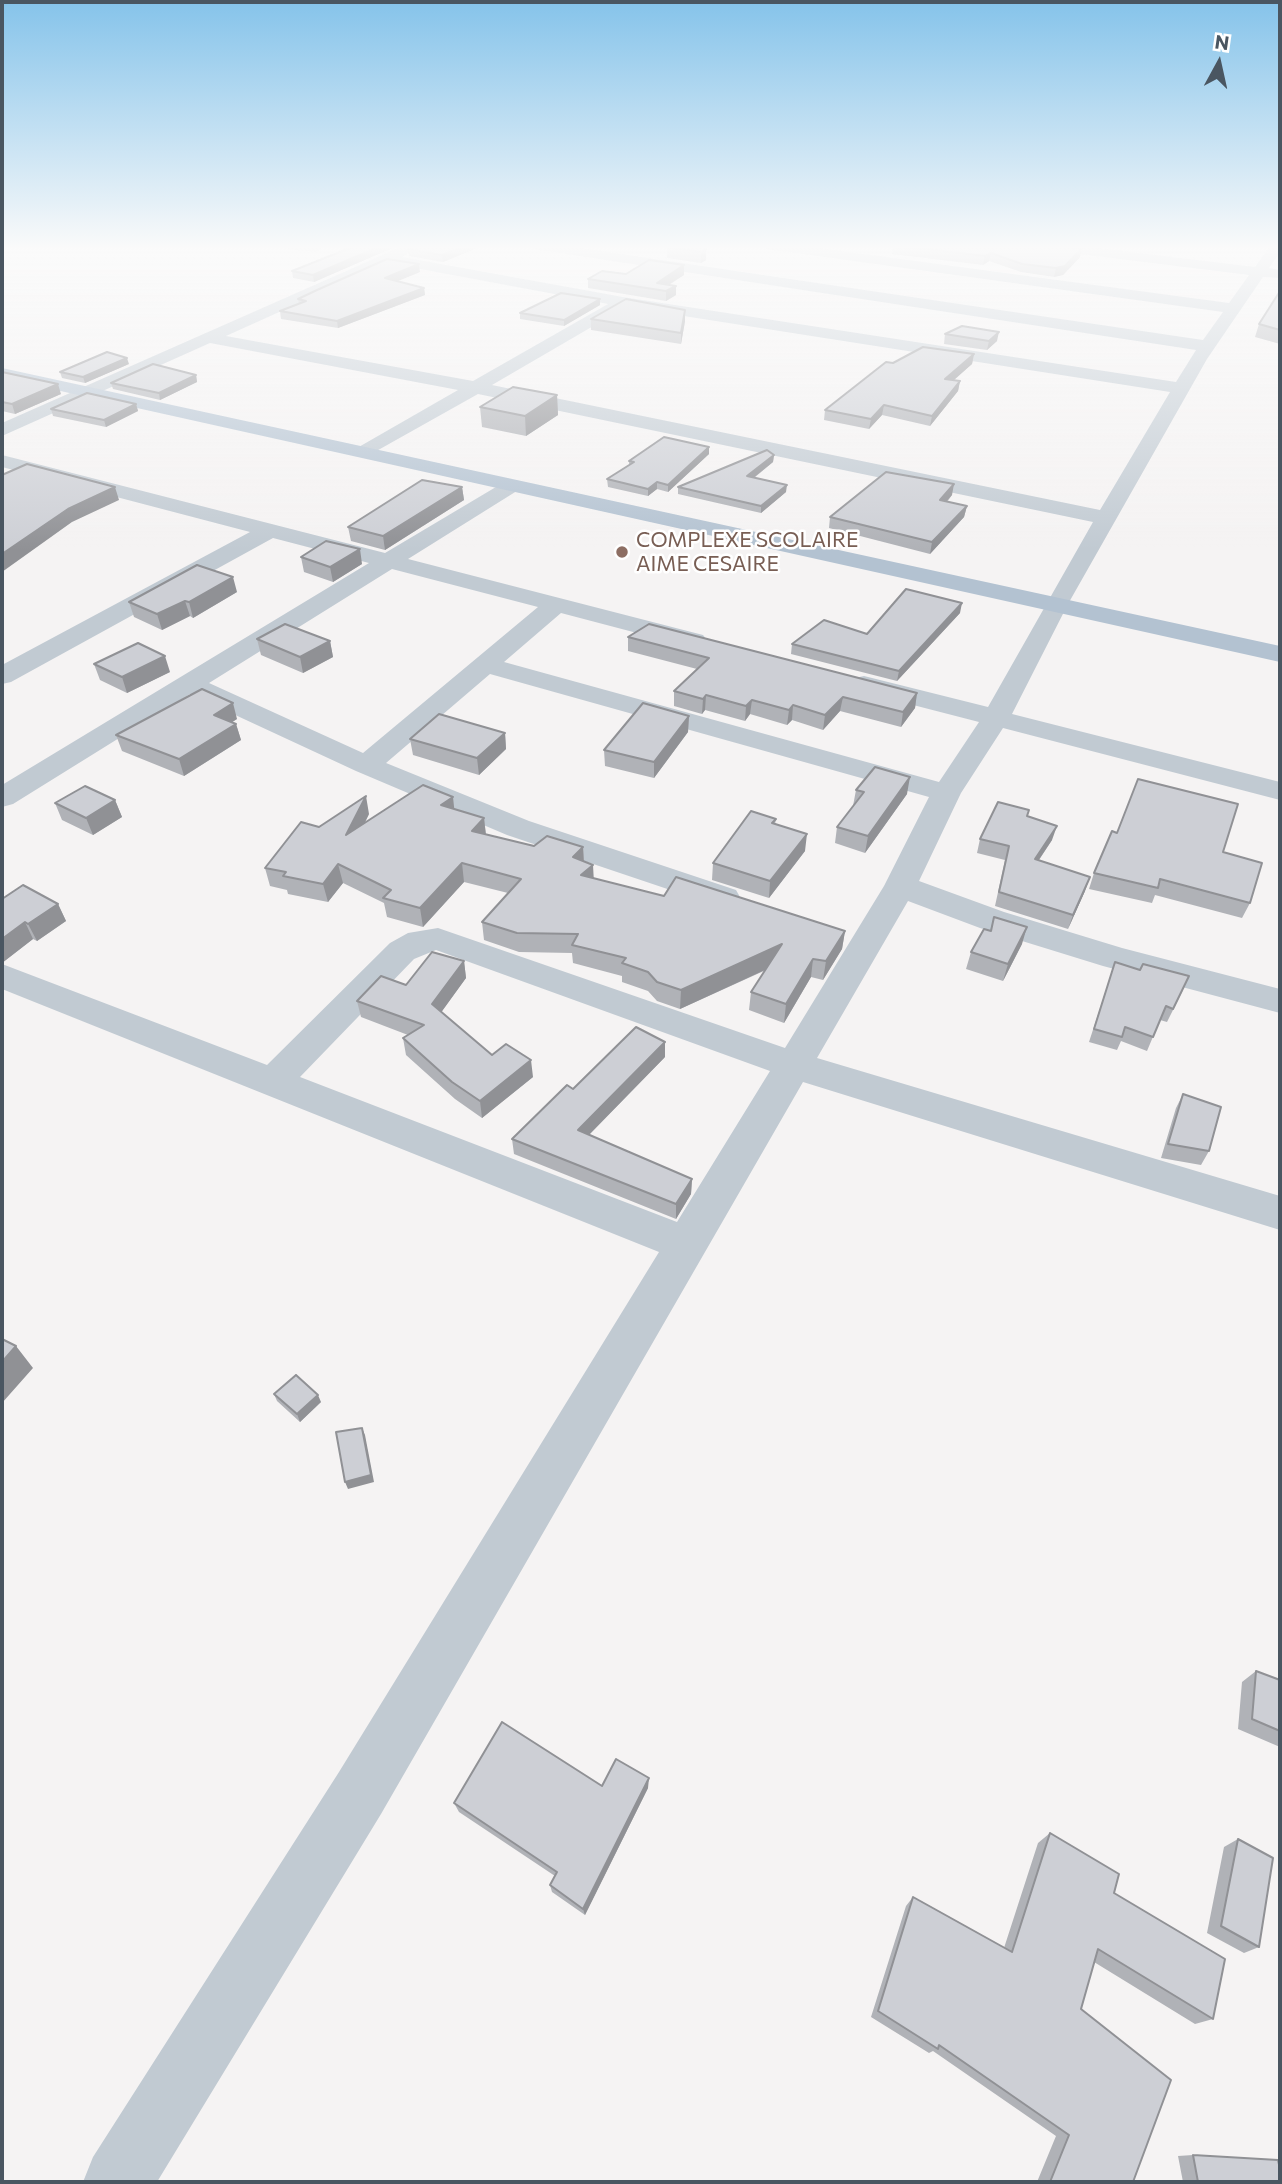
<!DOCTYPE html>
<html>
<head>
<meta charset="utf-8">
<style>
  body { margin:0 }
  #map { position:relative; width:1282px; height:2184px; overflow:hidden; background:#f5f3f3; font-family:Commissioner,sans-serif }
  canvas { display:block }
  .frame { position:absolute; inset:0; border:4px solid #4a5661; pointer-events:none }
  .north { position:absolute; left:1184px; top:28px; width:70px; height:70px; -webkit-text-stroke:5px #fff; paint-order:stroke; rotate:8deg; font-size:19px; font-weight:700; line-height:28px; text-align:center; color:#4a5661 }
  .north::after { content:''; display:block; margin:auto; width:24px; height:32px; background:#4a5661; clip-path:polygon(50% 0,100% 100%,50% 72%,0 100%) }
</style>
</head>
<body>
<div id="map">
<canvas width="1282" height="2184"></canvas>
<div class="frame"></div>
<div class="north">N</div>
</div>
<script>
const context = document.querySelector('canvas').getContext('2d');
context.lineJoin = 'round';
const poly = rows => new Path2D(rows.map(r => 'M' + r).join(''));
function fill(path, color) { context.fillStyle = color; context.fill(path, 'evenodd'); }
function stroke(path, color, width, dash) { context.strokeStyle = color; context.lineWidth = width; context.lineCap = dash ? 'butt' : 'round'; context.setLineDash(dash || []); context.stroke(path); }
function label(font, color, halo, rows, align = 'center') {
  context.font = font + ' Commissioner,sans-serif'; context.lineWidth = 5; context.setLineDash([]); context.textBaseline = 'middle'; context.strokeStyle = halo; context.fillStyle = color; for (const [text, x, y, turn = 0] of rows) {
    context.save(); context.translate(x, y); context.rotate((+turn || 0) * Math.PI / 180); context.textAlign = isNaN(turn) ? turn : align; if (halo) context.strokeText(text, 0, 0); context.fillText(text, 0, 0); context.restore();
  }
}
fill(poly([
  [282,245,319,245,322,248,315,252,289,249,282,245],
  [405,245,416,248,402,257,623,297,1176,382,1196,350,534,249,527,245,560,245,1203,340,1223,312,767,249,760,245,796,245,1229,303,1249,275,1040,249,1033,245,1072,245,1255,267,1271,245,1280,245,1280,252,1269,268,1280,270,1280,278,1263,277,1207,359,1068,604,1012,714,1280,782,1280,800,1003,728,961,793,919,881,1004,912,1122,948,1280,989,1280,1013,1103,966,980,928,908,901,817,1058,1280,1196,1280,1230,803,1082,381,1814,157,2182,83,2182,93,2157,339,1772,659,1252,2,989,2,964,267,1065,390,943,408,933,438,928,785,1048,884,886,929,797,490,674,386,763,529,821,736,890,740,897,736,904,724,907,712,904,507,835,356,771,190,694,13,804,2,807,2,785,369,563,273,538,11,682,2,684,2,665,250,532,2,467,2,455,385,553,506,481,520,481,524,485,520,489,408,559,703,635,707,640,703,645,694,648,561,613,504,662,939,782,979,722,855,690,851,684,855,678,864,676,988,707,1093,522,478,394,364,458,354,452,357,448,458,390,210,343,2,436,2,423,405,245],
  [388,263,608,304,473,381,226,336,388,263],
  [626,307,1170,392,1100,510,492,385,626,307],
  [392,569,538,607,363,753,209,683,392,569],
  [436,950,770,1071,677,1222,300,1077,414,959,436,950]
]), '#c1cad2');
fill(poly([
  [2,368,1280,646,1280,662,2,378,2,368]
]), '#b3c2d1');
fill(poly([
  [347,245,399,245,314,282,293,278,292,271,343,250,343,246],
  [411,245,484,245,443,262,409,256,408,249,412,245],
  [893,245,1080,257,1063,275,1054,277,1021,272,989,261,983,265,892,254],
  [667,247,706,249,706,260,701,263,667,258],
  [684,265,684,275,669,285,676,295,666,301,588,288,588,279,626,274],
  [420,272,397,281,424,288,425,295,338,328,281,319,280,311,299,304,298,299],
  [1280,291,1280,344,1255,337,1259,324],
  [600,305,564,326,520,319,520,313],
  [685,310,685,321,681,344,591,330,591,319],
  [945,334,997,341,987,350,944,344],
  [974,354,972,364,953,380,960,381,958,391,930,426,882,415,869,429,824,420,825,410,893,363],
  [129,364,85,383,62,378,60,372],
  [2,372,61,394,15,414,2,411],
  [196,375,197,382,160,400,113,389,111,383],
  [557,395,558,415,526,436,482,427,480,407],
  [136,404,138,411,106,427,53,416,51,409],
  [709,447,709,454,668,492,657,489,648,496,608,487,607,479,629,465,629,461],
  [774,455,773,462,754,478,786,492,761,513,678,494,678,487],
  [462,487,464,500,385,550,351,541,348,527],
  [952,495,947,502,967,506,964,517,930,554,829,528,830,517],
  [301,557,362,564,333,582,304,572],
  [237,592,193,618,190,616,162,630,134,617,129,602],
  [960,613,897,681,791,654,792,644,867,634],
  [628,637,917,693,915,708,901,727,840,711,823,730,792,720,787,725,750,714,745,721,705,710,702,714,674,706,674,691,697,669,628,651],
  [257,639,330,641,333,657,303,673,261,655],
  [94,664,170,672,127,693,100,680],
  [689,716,688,732,654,778,605,766,604,750],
  [237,719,232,722,236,724,241,740,184,776,122,751,116,735],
  [505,733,506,749,479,775,413,755,410,739],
  [856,790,907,794,865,853,835,843,837,827,853,806],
  [115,800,122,817,93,835,62,820,55,803],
  [454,809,484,818,486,834,534,846,583,847,584,861,593,878,664,896,845,931,842,949,823,980,811,977,784,1023,749,1010,751,992,766,970,680,1009,657,1001,648,991,622,982,622,976,573,963,572,953,519,952,484,940,482,922,508,893,464,882,423,927,387,917,384,903,343,883,328,902,288,894,287,890,270,886,265,868,369,814,365,822],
  [1029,810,1027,816,1052,840,1039,860,1085,891,1068,929,995,906,1005,860,977,853,980,839],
  [776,819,775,824,805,851,769,898,712,880,713,863],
  [1117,833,1223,852,1250,903,1242,918,1155,895,1152,903,1089,889,1094,873],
  [2,899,58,904,66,921,37,941,33,939,2,963],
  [994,917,1022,944,1003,981,966,969,971,952,990,931],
  [464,961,466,978,441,1012,492,1055,533,1077,482,1118,455,1099,406,1055,403,1038,408,1035,361,1017,357,1001,406,985],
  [1115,962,1183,990,1167,1022,1160,1020,1147,1051,1121,1041,1117,1050,1089,1042],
  [665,1057,589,1135,692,1179,691,1194,676,1219,514,1154,512,1139,573,1089],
  [1183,1094,1209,1151,1201,1165,1161,1158,1176,1108],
  [274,1394,321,1402,300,1422,277,1401],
  [1256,1671,1280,1680,1280,1747,1238,1729,1242,1682],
  [602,1786,648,1788,585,1915,552,1892,550,1885,555,1876,459,1812,454,1803],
  [1050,1833,1114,1893,1213,2019,1195,2024,1094,1962,1081,2009,1133,2182,1037,2182,1056,2136,933,2051,929,2053,871,2017,906,1906,913,1897,1004,1948,1038,1843],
  [1238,1839,1259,1947,1244,1953,1207,1933,1224,1847],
  [1193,2155,1280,2182,1183,2182,1178,2156]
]), '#b0b2b7');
fill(poly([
  [383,245,399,245,314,282,313,275],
  [467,245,484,245,443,262,442,255],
  [1082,248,1080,257,1063,275,1054,277,1056,268],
  [706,249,706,260,701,263,701,252],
  [991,253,989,261,983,265,985,256],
  [419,264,420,272,386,286,385,278],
  [684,265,684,275,660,290,657,283],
  [676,286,676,295,666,301,666,291],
  [424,288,425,295,338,328,337,321],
  [600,299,600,305,564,326,564,320],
  [685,310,685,321,681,344,681,333],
  [999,332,997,341,987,350,989,341],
  [974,354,972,364,944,389,945,379],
  [127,358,129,364,85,383,83,377],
  [196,375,197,382,160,400,159,393],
  [960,381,958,391,930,426,932,416],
  [58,384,61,394,15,414,12,404],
  [557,395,558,415,526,436,525,416],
  [136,404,138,411,106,427,104,420],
  [884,405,882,415,869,429,871,419],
  [709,447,709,454,668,492,668,485],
  [774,455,773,462,747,483,747,476],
  [657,482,657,489,648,496,648,489],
  [954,484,952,495,938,511,940,500],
  [787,485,786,492,761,513,761,506],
  [115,487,119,500,72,522,2,572,2,554,68,509],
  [462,487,464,500,385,550,383,536],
  [967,506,964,517,930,554,932,542],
  [360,549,362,564,333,582,330,567],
  [233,577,237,592,193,618,189,602],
  [185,601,190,616,162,630,157,614],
  [962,603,960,613,897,681,899,671],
  [330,641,333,657,303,673,300,657],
  [165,656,170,672,127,693,122,677],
  [917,693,915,708,901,727,903,712],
  [706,695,705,710,702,714,703,699],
  [843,697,840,711,823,730,825,715],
  [752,700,750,714,745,721,746,706],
  [233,703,237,719,218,731,214,715],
  [793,705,792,720,787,725,789,710],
  [689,716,688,732,654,778,654,762],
  [236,724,241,740,184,776,179,759],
  [505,733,506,749,479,775,477,758],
  [910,777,907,794,865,853,868,836],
  [366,796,369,814,350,853,346,835],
  [453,797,455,816,441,805],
  [115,800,122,817,93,835,86,818],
  [484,818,486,837,472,831],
  [1057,826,1052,840,1030,873,1035,859],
  [807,834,805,851,769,898,770,881],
  [583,847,584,866,573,857],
  [462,863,464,882,423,927,420,908],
  [338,864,343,883,328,902,323,884],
  [593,865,594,883,581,875],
  [1090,877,1085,891,1068,929,1073,915],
  [58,904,66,921,37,941,28,924],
  [25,922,33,939,2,963,2,939],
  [1027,927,1022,944,1003,981,1008,964],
  [845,931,842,949,823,980,826,961],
  [782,944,780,963,680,1009,681,990],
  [813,959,811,977,784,1023,786,1004],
  [464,961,466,978,435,1021,432,1004],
  [665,1042,665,1057,579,1145,578,1130],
  [531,1060,533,1077,482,1118,480,1101],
  [692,1179,691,1194,676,1219,676,1204],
  [16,1346,33,1368,2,1403,2,1362],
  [318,1395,321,1402,300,1422,297,1414],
  [362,1428,365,1435,374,1482,348,1489,345,1482],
  [649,1778,648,1788,585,1915,583,1909]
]), '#909195');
const building = poly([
  [347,245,383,245,313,275,292,271,350,248,343,246,347,245],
  [412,245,467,245,442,255,408,249,412,245],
  [671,245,703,245,706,249,701,252,667,247,671,245],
  [893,245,1051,245,1082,248,1065,266,1056,268,1022,264,991,253,985,256,893,245],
  [387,259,419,264,385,278,424,288,337,321,280,311,306,301,298,299,317,290,387,259],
  [649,260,684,265,657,283,676,286,666,291,588,279,602,271,626,274,649,260],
  [1280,291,1280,330,1259,324,1280,291],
  [561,293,600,299,564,320,520,313,561,293],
  [626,299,685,310,681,333,591,319,626,299],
  [962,326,999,332,989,341,945,334,962,326],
  [923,347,974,354,945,379,960,381,932,416,884,405,871,419,825,410,886,362,893,363,923,347],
  [107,352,127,358,83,377,60,372,107,352],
  [153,364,196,375,159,393,111,383,153,364],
  [2,372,58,384,12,404,2,402,2,372],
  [513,387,557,395,525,416,480,407,513,387],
  [87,393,136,404,104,420,51,409,87,393],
  [664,437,709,447,668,485,657,482,648,489,607,479,634,462,629,461,664,437],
  [767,450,774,455,747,476,787,485,761,506,678,487,767,450],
  [27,464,115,487,68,509,2,554,2,475,27,464],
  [886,472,954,484,940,500,967,506,932,542,830,517,886,472],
  [422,480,462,487,383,536,348,527,422,480],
  [326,541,360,549,330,567,301,557,326,541],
  [197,565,233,577,189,602,185,601,157,614,129,602,197,565],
  [906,589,962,603,899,671,792,644,824,620,867,634,906,589],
  [285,624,330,641,300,657,257,639,285,624],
  [649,624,917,693,903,712,843,697,825,715,793,705,789,710,752,700,746,706,706,695,703,699,674,691,709,658,628,637,649,624],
  [138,643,165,656,122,677,94,664,138,643],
  [202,689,233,703,214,715,236,724,179,759,116,735,202,689],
  [643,703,689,716,654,762,604,750,643,703],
  [439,714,505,733,477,758,410,739,439,714],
  [875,767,910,777,868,836,837,827,864,792,856,790,875,767],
  [1138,779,1238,804,1223,852,1262,863,1250,903,1160,879,1158,888,1094,873,1112,831,1117,833,1138,779],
  [423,785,453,797,441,805,484,818,472,831,534,846,547,836,583,847,573,857,593,865,581,875,664,896,676,877,845,931,826,961,813,959,786,1004,751,992,782,944,681,990,657,982,648,972,622,963,626,958,572,945,578,934,517,933,482,922,521,879,462,863,420,908,383,898,391,890,338,864,323,884,283,876,286,872,265,868,301,822,319,827,366,796,346,835,423,785],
  [85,786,115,800,86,818,55,803,85,786],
  [998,802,1029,810,1027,816,1057,826,1035,859,1090,877,1073,915,999,892,1009,846,980,839,998,802],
  [751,811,776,819,772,823,807,834,770,881,713,863,751,811],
  [23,885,58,904,28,924,25,922,2,939,2,899,23,885],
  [994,917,1027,927,1008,964,971,952,984,929,991,931,994,917],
  [432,952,464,961,432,1004,492,1055,506,1044,531,1060,480,1101,452,1082,403,1038,424,1025,357,1001,381,976,406,985,432,952],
  [1115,962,1140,970,1143,964,1189,976,1173,1009,1166,1006,1153,1037,1125,1027,1122,1037,1094,1029,1115,962],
  [636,1027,665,1042,578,1130,692,1179,676,1204,512,1139,567,1085,573,1089,636,1027],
  [1183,1094,1221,1107,1209,1151,1168,1144,1183,1094],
  [2,1339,16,1346,2,1362,2,1339],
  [296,1375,318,1395,297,1414,274,1394,296,1375],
  [362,1428,371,1475,345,1482,336,1432,362,1428],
  [1256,1671,1280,1680,1280,1731,1252,1719,1256,1671],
  [502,1722,602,1786,616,1759,649,1778,583,1909,550,1885,557,1872,454,1803,502,1722],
  [1050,1833,1119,1874,1114,1893,1225,1959,1213,2019,1098,1949,1081,2009,1171,2080,1133,2182,1050,2182,1069,2135,939,2045,938,2049,878,2011,913,1897,1012,1952,1050,1833],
  [1238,1839,1273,1858,1259,1947,1221,1926,1238,1839],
  [1193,2155,1278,2160,1280,2169,1280,2182,1198,2182,1193,2155]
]);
fill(building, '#cdcfd5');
stroke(building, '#909195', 2);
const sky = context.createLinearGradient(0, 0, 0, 550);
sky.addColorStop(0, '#85c3ea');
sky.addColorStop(0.45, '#fafafa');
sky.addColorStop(1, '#fafafa00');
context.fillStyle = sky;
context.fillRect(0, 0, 1282, 550);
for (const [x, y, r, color] of [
  [622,552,7,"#8d6e63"]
]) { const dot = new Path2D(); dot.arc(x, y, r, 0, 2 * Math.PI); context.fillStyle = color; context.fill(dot); stroke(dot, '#fff', 2.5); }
label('21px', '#785e54', '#fff', [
  ["COMPLEXE SCOLAIRE",636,540],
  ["AIME CESAIRE",636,564]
], 'left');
</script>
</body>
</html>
